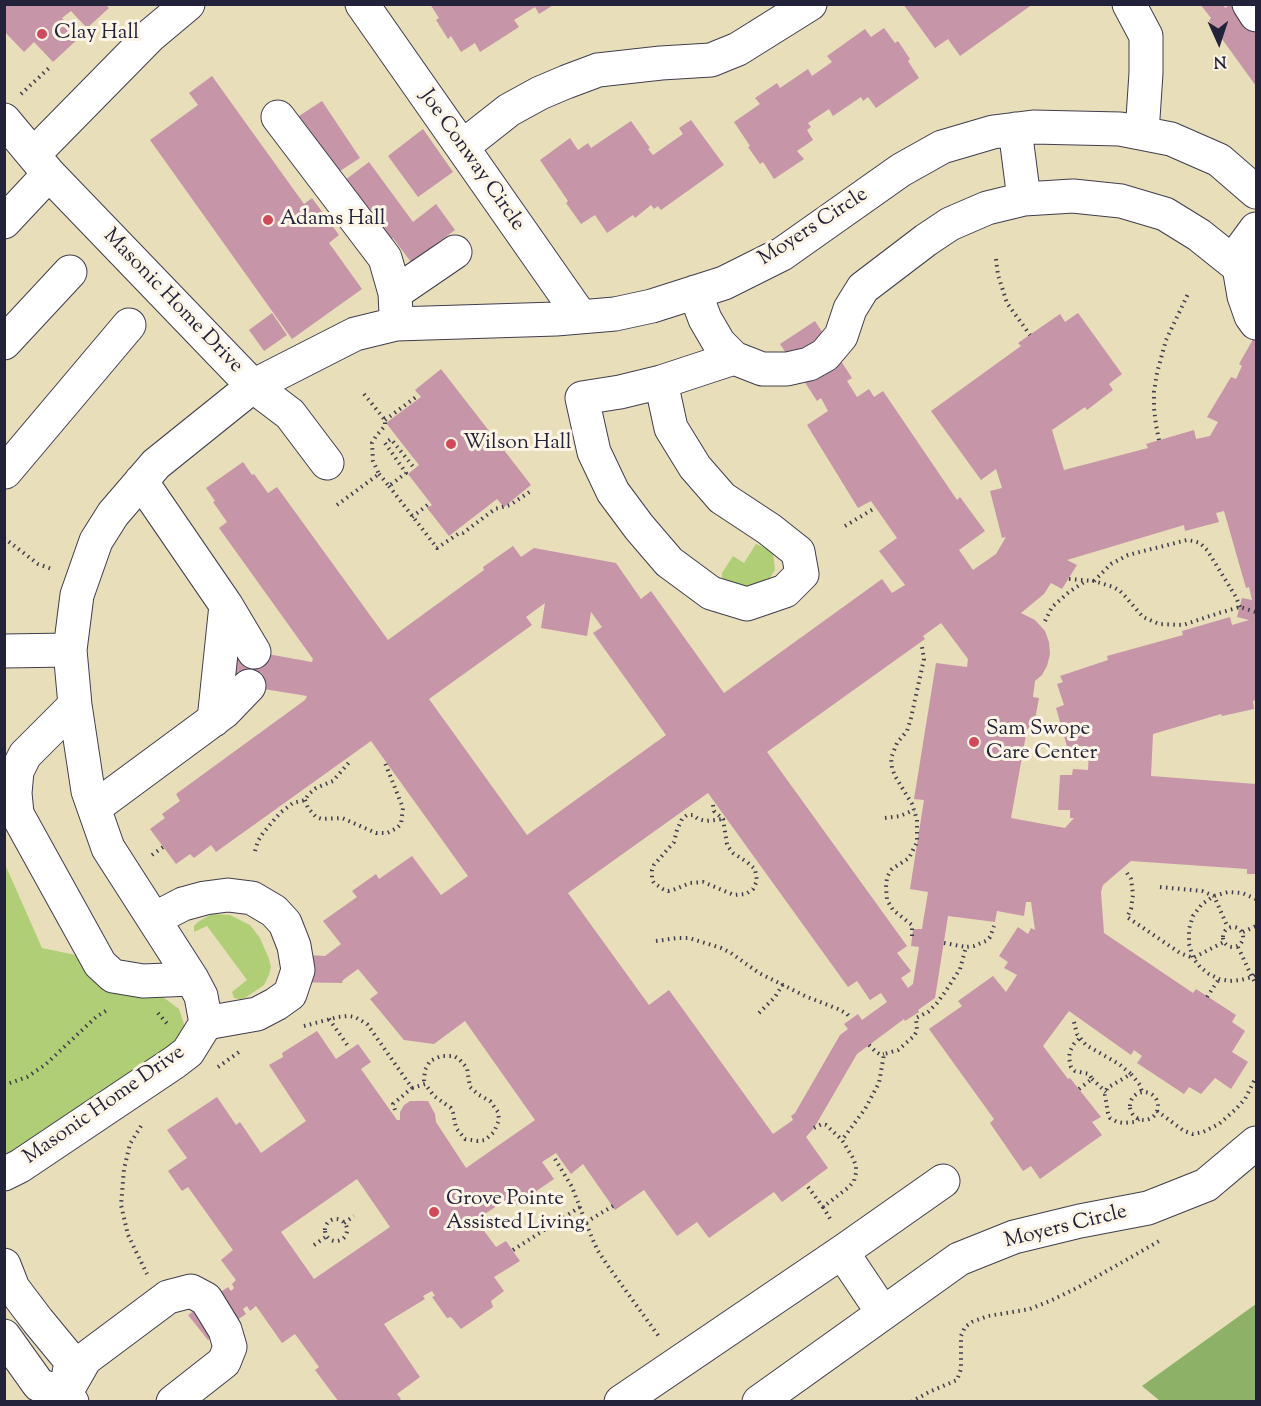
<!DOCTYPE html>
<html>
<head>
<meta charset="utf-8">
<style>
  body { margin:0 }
  #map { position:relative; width:1261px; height:1406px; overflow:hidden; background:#e8deba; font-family:"Sorts Mill Goudy",serif }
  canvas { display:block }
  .frame { position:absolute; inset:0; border:6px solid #22223b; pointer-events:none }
  .north { position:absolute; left:1189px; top:12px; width:60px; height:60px; -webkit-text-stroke:4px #fcf5e5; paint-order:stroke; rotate:177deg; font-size:16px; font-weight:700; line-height:24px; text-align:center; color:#22223b }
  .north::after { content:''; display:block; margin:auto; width:21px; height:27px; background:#22223b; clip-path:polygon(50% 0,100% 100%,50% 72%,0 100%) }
</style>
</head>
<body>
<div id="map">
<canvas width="1261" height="1406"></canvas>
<div class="frame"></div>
<div class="north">N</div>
</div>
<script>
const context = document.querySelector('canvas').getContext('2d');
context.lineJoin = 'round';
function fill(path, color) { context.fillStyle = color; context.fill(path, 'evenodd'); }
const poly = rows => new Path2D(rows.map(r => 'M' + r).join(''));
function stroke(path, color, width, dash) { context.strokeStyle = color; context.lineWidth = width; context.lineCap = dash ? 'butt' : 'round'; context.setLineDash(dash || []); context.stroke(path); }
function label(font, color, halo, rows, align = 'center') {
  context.font = font + ' "Sorts Mill Goudy",serif'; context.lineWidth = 6; context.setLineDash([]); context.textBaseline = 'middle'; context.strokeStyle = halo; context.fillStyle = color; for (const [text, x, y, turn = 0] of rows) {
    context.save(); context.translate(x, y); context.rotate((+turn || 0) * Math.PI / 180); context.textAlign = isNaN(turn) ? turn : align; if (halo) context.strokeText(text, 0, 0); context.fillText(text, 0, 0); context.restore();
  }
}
fill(poly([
  [756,544,768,549,773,553,775,570,767,582,749,587,737,587,725,581,722,577,722,573,733,556,744,563],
  [4,862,42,948,80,956,99,982,163,997,179,1009,185,1027,173,1046,4,1161],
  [212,914,230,915,250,925,260,938,269,959,271,967,269,975,264,985,245,998,239,999,234,998,232,992,247,980,207,926,194,932,194,926,198,922]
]), '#b0ce76');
fill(poly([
  [1256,1304,1256,1401,1160,1401,1142,1386]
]), '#8cb167');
fill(poly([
  [4,4,105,4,109,8,87,28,71,11,62,18,80,37,53,62,34,42,24,52,4,31],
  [430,4,555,4,539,14,535,7,514,20,519,27,480,52,475,43,461,52,451,36,448,39,436,20,439,18],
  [903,4,1033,4,960,56,948,39,935,48],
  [1200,4,1223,4,1225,8,1231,4,1236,4,1256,34,1256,86,1209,21,1211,18],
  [884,28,895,43,898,41,910,59,908,61,919,78,876,108,868,97,863,101,861,97,833,116,829,109,808,123,811,127,807,130,813,140,797,151,804,159,774,179,763,162,760,164,748,147,750,146,734,122,760,104,755,98,777,83,780,88,808,69,812,76,832,62,827,56,865,29,871,37],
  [212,76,304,204,312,198,339,235,329,243,362,289,292,339,150,140,198,105,189,93],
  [322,101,360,158,337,173,299,116],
  [691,120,724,165,661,210,658,206,654,209,651,205,635,218,633,215,607,233,595,215,581,224,566,203,568,201,540,160,570,138,578,150,588,143,591,148,631,121,650,148,648,149,653,155,683,134,679,128],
  [423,129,453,172,418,197,388,156],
  [369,162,413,222,436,204,455,230,411,262,393,238,389,241,345,180],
  [272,313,287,335,264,351,249,330],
  [1078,313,1122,374,1109,384,1113,390,1087,410,1085,407,1052,430,1064,470,1148,448,1146,444,1194,430,1196,439,1210,436,1218,422,1207,417,1231,377,1236,379,1242,366,1239,364,1256,334,1256,700,1253,701,1254,709,1222,716,1221,714,1153,734,1151,776,1256,784,1256,874,1247,874,1247,869,1131,861,1103,885,1101,892,1104,933,1193,993,1196,989,1236,1015,1232,1022,1245,1031,1232,1052,1248,1062,1231,1089,1215,1078,1201,1094,1189,1087,1184,1094,1137,1063,1142,1056,1134,1050,1131,1055,1069,1011,1043,1046,1068,1079,1070,1078,1101,1117,1092,1122,1102,1135,1040,1179,1031,1166,1023,1171,990,1123,994,1119,929,1029,962,1006,958,1001,993,976,1006,992,1017,975,1004,968,1008,962,999,956,1018,927,1028,934,1031,928,1035,930,1031,902,1026,902,1024,916,997,911,995,922,948,916,935,998,918,1010,919,1012,905,1021,904,1019,857,1054,814,1128,806,1137,828,1168,782,1202,774,1192,709,1238,697,1222,677,1236,644,1190,615,1210,583,1164,571,1174,556,1153,542,1162,554,1179,516,1205,510,1197,476,1220,496,1247,506,1241,520,1261,494,1277,504,1291,491,1301,493,1307,461,1329,451,1317,447,1318,432,1297,435,1296,432,1291,423,1296,425,1299,384,1324,420,1377,397,1394,401,1399,398,1402,339,1402,315,1370,319,1367,295,1334,282,1343,256,1306,250,1311,247,1306,243,1309,246,1314,208,1340,188,1315,228,1287,231,1291,234,1288,232,1284,236,1280,221,1260,233,1250,188,1187,182,1191,168,1171,187,1158,167,1130,217,1097,236,1125,240,1122,261,1153,306,1121,269,1065,283,1057,282,1053,317,1031,336,1059,358,1044,371,1062,361,1069,397,1120,400,1120,400,1112,404,1105,410,1101,428,1101,435,1114,436,1122,466,1168,535,1120,465,1021,434,1044,404,1040,370,999,378,993,358,969,343,980,342,983,287,982,288,954,325,956,341,944,323,921,357,897,352,891,376,874,379,879,412,856,441,895,468,876,371,741,216,852,211,845,194,858,190,854,176,864,150,829,165,818,162,814,180,801,176,794,305,700,307,696,233,684,239,649,312,662,313,659,219,528,227,522,213,502,215,501,206,488,243,462,252,475,254,474,268,493,277,487,388,640,484,570,483,567,513,546,521,557,534,548,616,563,641,599,651,591,724,693,882,579,892,593,905,585,879,551,897,538,871,501,858,508,807,425,828,411,821,398,817,401,780,344,815,321,852,378,847,381,857,397,869,389,874,397,883,391,957,500,960,497,985,531,959,550,973,570,996,554,1006,537,1002,538,990,491,1002,488,996,469,981,480,931,411,1021,346,1018,343,1060,314,1065,322],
  [1224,511,1246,588,1249,587,1252,600,1242,598,1237,617,1249,620,1232,625,1230,617,1182,631,1183,635,1107,656,1108,660,1060,676,1063,682,1057,684,1064,705,1056,708,1070,757,1089,751,1088,770,1073,769,1072,775,1060,775,1058,810,1070,810,1070,818,1074,818,1065,828,1011,818,1027,729,1033,730,1039,698,1033,697,1035,681,1042,675,1047,666,1050,654,1049,642,1045,631,1035,620,1021,613,1044,594,1051,583,1062,589,1077,565,1067,560,1184,525,1185,531,1219,522,1216,513],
  [545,603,541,628,587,636,591,612,602,627,593,633,666,735,527,835,429,699,532,625,526,617],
  [941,623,968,659,967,667,936,663,914,799,924,800,910,889,928,892,922,929,913,929,911,946,919,947,913,984,908,988,901,978,911,971,897,953,907,946,767,752,925,639,923,636],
  [708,793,848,987,857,981,870,1000,881,993,887,1002,862,1020,858,1014,844,1024,848,1029,840,1035,795,1113,791,1116,793,1120,773,1134,669,990,649,1005,568,893],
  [357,1179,390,1227,314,1279,281,1232],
  [441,369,531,485,504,507,497,499,449,536,427,508,432,505,408,474,419,465,386,423,421,397,415,390]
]), '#c695a8');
const minor = poly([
  [362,4,581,317],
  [1129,4,1146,36,1146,73,1142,133],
  [1249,4,1256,15],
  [278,117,385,258,395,293],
  [4,120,49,174,253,386,290,414,327,463],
  [1015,129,1024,199],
  [462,147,509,110,540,93,566,82,598,70,661,63,711,60,738,49,810,4],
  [34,154,151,35,188,4],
  [4,222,49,174],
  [1256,229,1242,248,1239,267,1244,296,1251,316,1256,323],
  [695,292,705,319,719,343,734,358,762,369,787,369,809,364,825,355,841,336,850,309,863,288,926,240,950,224,987,208,1024,199,1073,196,1121,201,1165,214,1199,235,1239,267],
  [396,314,395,293,455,252],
  [4,343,70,272],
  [661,382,671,428,695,467,722,498,769,529,798,552,802,574,785,591,747,604,711,593,669,562,639,527,613,492,594,452,582,398,620,392,661,382,734,358],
  [4,471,5,472,129,325],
  [141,481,226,605,254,652],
  [4,651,70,650],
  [75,705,25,755,17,771,15,793,17,814,100,964,113,976,143,981,192,979],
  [214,720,226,605],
  [94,808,224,712,249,686],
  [154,919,183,904,205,898,228,895,252,898,274,911,285,923,294,946,298,970,290,994,276,1004,257,1014,206,1023],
  [4,1174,20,1166,175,1062,188,1052,206,1023,201,996,192,979,108,848,88,791,75,705,70,650,77,595,96,541,113,514,156,464,253,386,355,334,396,324,556,319,615,314,652,306,724,283,782,254,901,170,942,147,993,132,1033,127,1120,129,1171,139,1219,160,1256,192],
  [842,1252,943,1181],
  [4,1265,13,1288,38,1321,71,1361,66,1392],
  [4,1336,39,1385,65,1394,72,1402],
  [65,1394,85,1359,168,1297,191,1291,206,1299,225,1330,230,1347,224,1362,173,1402],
  [621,1402,842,1252,883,1313],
  [759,1402,959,1259,1014,1237,1080,1221,1148,1208,1206,1185,1256,1143]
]);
stroke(minor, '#403e4e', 35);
stroke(poly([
  [21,94,49,68],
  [996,259,998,275,1007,303,1030,335],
  [385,420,416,397],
  [1159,440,1156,425,1154,408,1154,392,1157,373,1166,340,1188,294],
  [379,474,389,486,406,473,385,443,391,439,415,469],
  [389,486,437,548,458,534,463,533,495,509,510,505,531,491],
  [337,505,379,474,373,461,372,443,376,436,385,426,385,420,364,394],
  [412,517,430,503],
  [845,526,875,508],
  [4,538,38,564,52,569],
  [1069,579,1094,581],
  [1240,607,1236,597,1207,550,1200,543,1193,541,1187,540,1128,555,1111,564,1094,581,1113,587,1119,590,1124,595,1143,617,1159,624,1183,625,1219,613,1240,607,1256,612],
  [1045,621,1052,607,1069,592,1087,580],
  [305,800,308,808,316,817,322,819,342,818,376,833,387,833,397,828,401,824,403,808,385,763],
  [713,805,714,811,723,819,727,844,729,848,733,853,747,862,755,869,757,881,753,889,746,894,734,895,703,882,690,883,673,890,668,891,663,889,654,883,652,880,652,870,654,865,674,842,677,830,682,819,687,815,693,815,698,819,706,821,723,819],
  [885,818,900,816,914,810],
  [255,851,258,841,263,833,280,813,293,803,305,800,308,795,316,788,333,781,351,760],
  [152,855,163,847],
  [1127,873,1131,879,1133,894,1131,909,1127,917,1180,953,1193,958,1224,942],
  [1160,887,1202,891,1214,896,1228,928],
  [1256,899,1242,893,1228,892,1214,896,1202,904,1193,916,1189,929,1189,944,1193,958,1200,967,1209,974,1219,979,1230,981,1241,980,1252,977,1256,974],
  '1223 937a10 10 0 1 1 20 0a10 10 0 1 1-20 0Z',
  [1243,932,1256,926],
  [912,936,912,925,893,910,887,900,886,887,887,877,892,869,909,858,917,842,917,820,914,810,912,804,895,776,892,768,891,758,897,743,907,731,911,718,924,659,922,647],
  [656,941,677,938,689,938,721,948,731,953,759,973,805,996,838,1009,847,1014,851,1019],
  [944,943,966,947],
  [1238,947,1252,977,1256,984],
  [1207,997,1219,979],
  [158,1013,169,1026],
  [759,1013,775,997,783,984],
  [329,1019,348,1046],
  [1074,1022,1077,1034,1086,1045,1119,1064,1131,1074],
  [304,1026,338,1017,348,1016,355,1017,367,1024,412,1088,393,1104,396,1113],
  [869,1045,876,1052,881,1055,884,1054],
  [218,1067,239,1052],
  [1092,1079,1106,1092],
  [4,1085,27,1077,45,1065,96,1017,109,1009],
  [412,1088,425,1084,434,1096,451,1108,453,1113,456,1128,465,1139,478,1141,485,1140,494,1132,499,1120,498,1112,490,1101,479,1095,470,1087,467,1068,459,1059,454,1056,441,1056,430,1061,425,1070,424,1080,425,1084],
  [1079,1089,1092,1079,1089,1074,1075,1071,1071,1067,1069,1058,1070,1051,1074,1044,1080,1038],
  '1130 1106a14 14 0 1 1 28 0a14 14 0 1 1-28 0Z',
  [1157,1111,1184,1131,1193,1134,1203,1132,1219,1124,1235,1110,1245,1099,1256,1077],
  [1139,1119,1134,1122,1123,1123,1117,1122,1110,1118,1108,1113,1105,1095,1107,1088,1131,1074,1140,1085,1142,1092],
  [141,1126,130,1144,124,1169,121,1205,128,1235,147,1274],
  [814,1128,822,1124,826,1125,842,1140],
  [555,1159,572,1187,592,1238,598,1251,608,1266,660,1338],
  [808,1187,823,1207,849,1187,854,1181,856,1173,856,1166,853,1158,842,1140,865,1109,879,1083,884,1054,898,1050,914,1036,917,1031,916,1018,928,1012,937,1003,945,992,960,969,966,947,974,946,986,941,990,937,994,926],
  [823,1207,832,1222],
  '325 1230a11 11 0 1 1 22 0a11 11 0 1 1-22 0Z',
  [586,1222,613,1206],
  [344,1223,354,1216],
  [314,1245,327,1236],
  [513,1250,580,1207],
  [911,1402,929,1392,957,1380,961,1369,961,1336,965,1327,972,1322,988,1316,1030,1309,1052,1300,1077,1288,1161,1240]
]), '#403e4e', 4, [1.5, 4.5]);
stroke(minor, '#fff', 33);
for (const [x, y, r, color] of [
  [42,34,6,"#d1495b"],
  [268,220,6,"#d1495b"],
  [451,444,6,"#d1495b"],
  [974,742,6,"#d1495b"],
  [434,1212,6,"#d1495b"]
]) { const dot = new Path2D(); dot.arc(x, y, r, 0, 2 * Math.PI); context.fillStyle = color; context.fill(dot); stroke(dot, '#fcf5e5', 2); }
label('21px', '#22223b', '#fcf5e5', [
  ["Clay Hall",54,34],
  ["Adams Hall",280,220],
  ["Wilson Hall",463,444],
  ["Sam Swope",986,730],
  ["Care Center",986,754],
  ["Grove Pointe",446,1200],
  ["Assisted Living",446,1224]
], 'left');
label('21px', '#22223b', '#fcf5e5', [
  ["Joe Conway Circle",471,161,55],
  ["Moyers Circle",814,228,-33],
  ["Masonic Home Drive",172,302,46],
  ["Masonic Home Drive",105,1106,-35],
  ["Moyers Circle",1066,1228,-14]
]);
</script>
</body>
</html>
